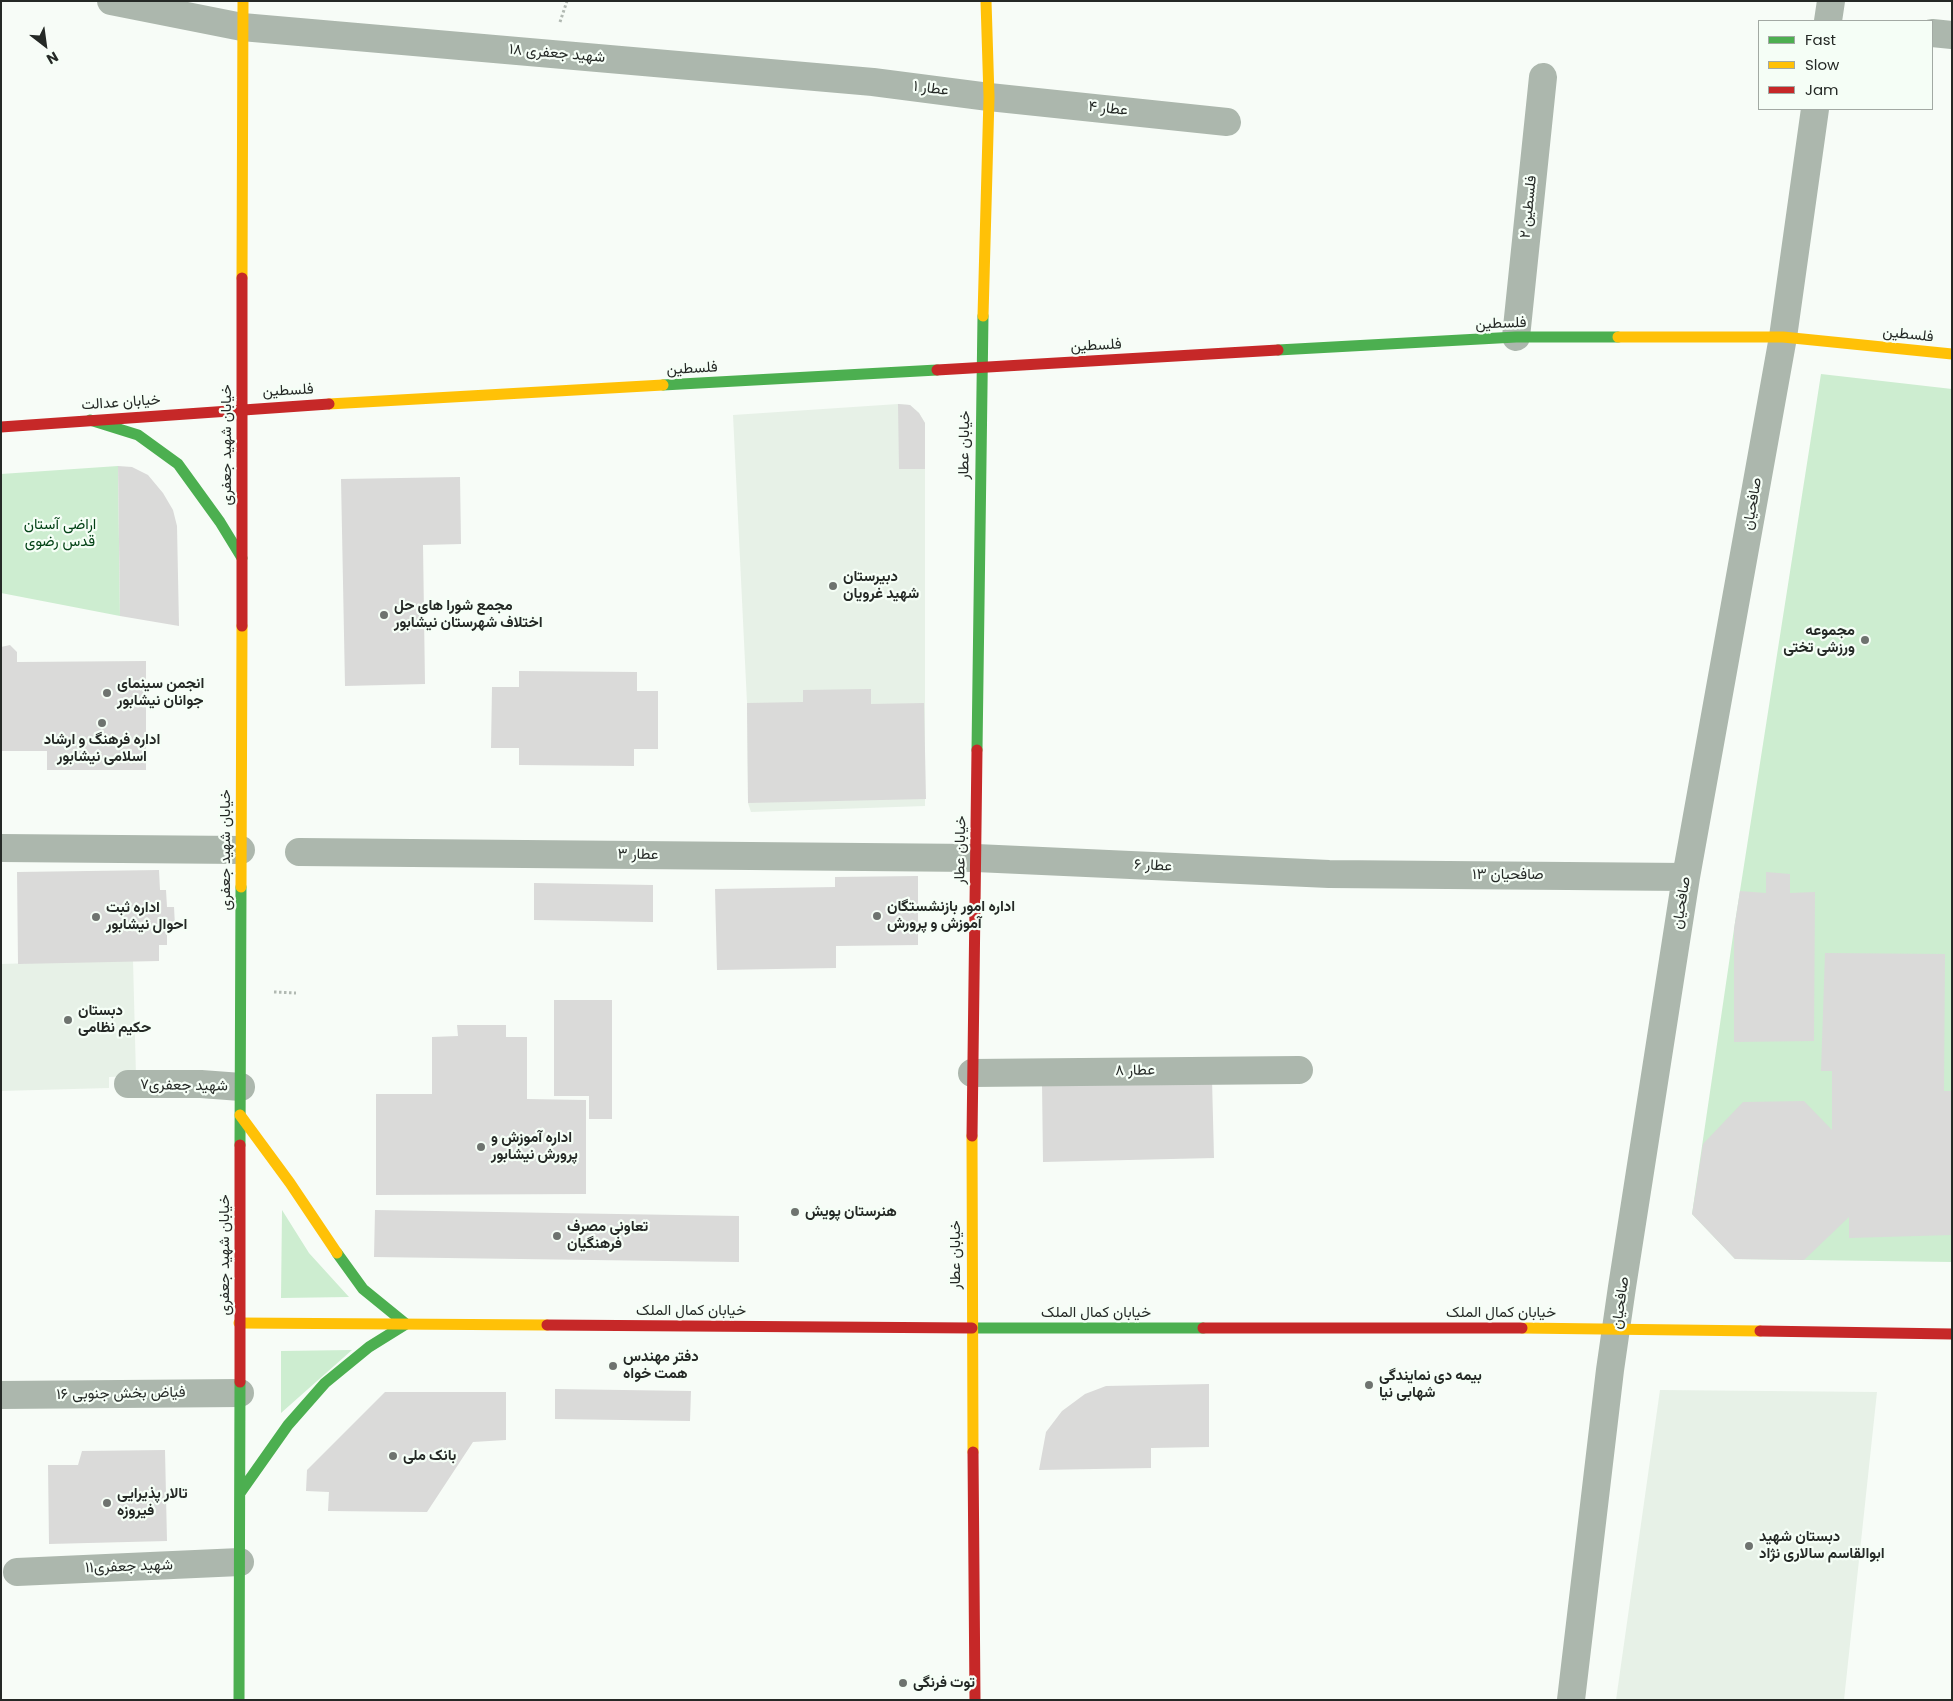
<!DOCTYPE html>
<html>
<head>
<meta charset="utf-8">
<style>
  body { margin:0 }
  #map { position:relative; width:1953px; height:1701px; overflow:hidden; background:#f7fcf7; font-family:Poppins,sans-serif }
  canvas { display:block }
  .frame { position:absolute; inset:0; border:2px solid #252926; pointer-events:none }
  .legend { position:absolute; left:1758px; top:20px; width:175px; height:90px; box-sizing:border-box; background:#f5fef6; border:1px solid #a2a9a3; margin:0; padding:6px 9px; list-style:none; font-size:15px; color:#252926 }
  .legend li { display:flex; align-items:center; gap:10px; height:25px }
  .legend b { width:25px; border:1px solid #a2a9a3 }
  .north { position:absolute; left:20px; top:20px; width:50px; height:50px; -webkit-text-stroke:4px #f5fef6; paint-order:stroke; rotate:150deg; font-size:14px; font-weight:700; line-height:20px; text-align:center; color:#252926 }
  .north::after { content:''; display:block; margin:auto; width:18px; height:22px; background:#252926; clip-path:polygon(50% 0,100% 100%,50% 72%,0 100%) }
</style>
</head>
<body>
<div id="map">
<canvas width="1953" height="1701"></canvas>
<div class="frame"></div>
<ul class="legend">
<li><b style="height:6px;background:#4caf50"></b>Fast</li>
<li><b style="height:6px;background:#ffc107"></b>Slow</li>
<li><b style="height:6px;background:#c62828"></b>Jam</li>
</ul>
<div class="north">N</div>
</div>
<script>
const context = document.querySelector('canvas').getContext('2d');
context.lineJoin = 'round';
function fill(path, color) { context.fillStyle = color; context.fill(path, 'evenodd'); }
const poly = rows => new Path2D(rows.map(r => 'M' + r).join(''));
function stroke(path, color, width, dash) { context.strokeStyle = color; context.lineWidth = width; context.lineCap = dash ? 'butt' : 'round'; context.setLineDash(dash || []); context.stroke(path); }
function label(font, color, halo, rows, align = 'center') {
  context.font = font + ' Poppins,Vazirmatn,sans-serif'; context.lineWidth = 4.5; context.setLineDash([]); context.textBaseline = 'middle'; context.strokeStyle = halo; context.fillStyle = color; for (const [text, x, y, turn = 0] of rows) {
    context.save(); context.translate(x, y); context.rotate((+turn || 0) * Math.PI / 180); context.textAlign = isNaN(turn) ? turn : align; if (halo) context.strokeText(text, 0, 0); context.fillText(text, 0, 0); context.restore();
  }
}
fill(poly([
  [898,404,910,405,919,413,925,423,925,806,751,812,748,803,747,703,733,415],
  [133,960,136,1076,109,1077,109,1088,1,1091,1,964],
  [1660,1390,1877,1392,1844,1700,1616,1700]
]), '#e7f1e7');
fill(poly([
  [1821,374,1952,389,1952,1262,1735,1259,1692,1214,1734,929],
  [118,466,120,616,1,593,1,474],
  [282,1210,309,1253,349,1297,281,1298],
  [352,1350,281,1413,281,1351]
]), '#cdedd0');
fill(poly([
  [898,404,910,405,919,413,925,423,925,469,899,469],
  [118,466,132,467,148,475,163,493,173,510,177,526,179,626,120,616],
  [460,477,461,544,423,545,425,684,345,686,341,479],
  [10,645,17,652,17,662,146,661,146,770,47,770,47,751,1,751,1,647],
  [519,671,637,672,637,691,658,691,658,749,634,749,634,766,519,765,519,748,491,748,492,687,519,687],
  [871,689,871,704,924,703,926,799,748,803,747,703,803,702,803,690],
  [159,870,160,890,166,890,167,907,174,907,175,926,167,927,167,945,159,945,159,961,18,964,17,872],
  [1766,872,1790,874,1790,893,1815,892,1814,1041,1734,1042,1734,929,1740,891,1766,893],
  [918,876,918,945,836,946,836,968,717,970,715,889,835,887,835,877],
  [534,883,653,885,653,922,534,920],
  [1825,953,1945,954,1944,1091,1952,1091,1952,1235,1849,1238,1849,1217,1804,1260,1735,1259,1692,1214,1703,1144,1743,1102,1804,1101,1832,1130,1832,1071,1821,1071],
  [554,1000,612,1000,612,1119,589,1119,589,1096,554,1096],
  [457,1025,506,1025,506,1037,527,1037,527,1099,586,1100,586,1194,376,1195,376,1094,432,1094,432,1037,458,1036],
  [1212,1079,1214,1158,1043,1162,1042,1083],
  [375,1210,739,1216,739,1262,374,1257],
  [1209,1384,1209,1447,1151,1448,1151,1468,1039,1470,1046,1432,1062,1411,1085,1394,1106,1386],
  [555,1389,691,1391,690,1421,555,1419],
  [385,1392,506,1392,506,1440,473,1442,427,1512,328,1511,329,1492,306,1491,307,1470],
  [165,1450,167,1541,49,1544,48,1465,78,1465,82,1451]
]), '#dadad9');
stroke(poly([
  [560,22,567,1],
  [274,992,296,993]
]), '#b1b9b2', 3, [2.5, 2.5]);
stroke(poly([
  [111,1,242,27,873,82,989,97,1227,122],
  [1828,21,1831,1],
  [1932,33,1952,35],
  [1516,337,1543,77],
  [1,848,241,850],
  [299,852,976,858,1329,874,1686,877],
  [972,1073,1299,1070],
  [128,1084,201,1084,241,1087],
  [1,1395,240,1393],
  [17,1572,240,1562],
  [1571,1700,1610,1370,1622,1287,1686,877,1783,337,1815,109]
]), '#acb7ad', 28);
stroke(poly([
  [1278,350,1516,337,1618,337],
  [663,385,937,370],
  [90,420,138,435,178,464,220,522,242,558],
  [977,750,983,316],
  [240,1145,241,887],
  [972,1328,1203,1328],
  [240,1493,288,1425,325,1383,369,1347,406,1324,363,1289,337,1253],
  [239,1700,240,1382]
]), '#4caf50', 11);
stroke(poly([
  [242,278,243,1],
  [983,316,989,97,986,1],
  [1618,337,1783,337,1952,354],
  [329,404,663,385],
  [241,887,242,626],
  [240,1115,290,1183,337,1253],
  [972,1136,973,1452],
  [239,1323,547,1325],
  [1522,1328,1760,1331]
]), '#ffc107', 11);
stroke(poly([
  [937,370,1278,350],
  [1,427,329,404],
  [242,626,242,278],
  [972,1136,977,750],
  [547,1325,972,1328],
  [1203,1328,1522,1328],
  [1760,1331,1952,1334],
  [240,1382,240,1145],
  [973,1452,975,1700]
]), '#c62828', 11);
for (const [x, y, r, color] of [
  [833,586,5,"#6e736f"],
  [384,615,5,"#6e736f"],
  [1865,640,5,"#6e736f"],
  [107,693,5,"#6e736f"],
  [102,723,5,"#6e736f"],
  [877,916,5,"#6e736f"],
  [96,917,5,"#6e736f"],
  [68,1020,5,"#6e736f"],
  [481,1147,5,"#6e736f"],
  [795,1212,5,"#6e736f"],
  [557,1236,5,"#6e736f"],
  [613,1366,5,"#6e736f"],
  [1369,1385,5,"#6e736f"],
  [393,1456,5,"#6e736f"],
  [107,1503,5,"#6e736f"],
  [1749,1546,5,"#6e736f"],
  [903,1683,5,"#6e736f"]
]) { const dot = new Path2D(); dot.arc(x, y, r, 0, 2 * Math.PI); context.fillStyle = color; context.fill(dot); stroke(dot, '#f5fef6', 2); }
label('15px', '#252926', '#f5fef6', [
  ["شهید جعفری ۱۸",557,54,5],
  ["عطار ۱",931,89,7],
  ["عطار ۴",1108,109,6],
  ["فلسطین ۲",1529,207,-84],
  ["فلسطین",1501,324,-2],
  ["فلسطین",1908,335,6],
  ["فلسطین",1096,346,-3],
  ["فلسطین",692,369,-3],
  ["فلسطین",288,391,-3],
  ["خیابان عدالت",121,403,-4],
  ["خیابان شهید جعفری",227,445,-90],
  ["خیابان عطار",965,445,-89],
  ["صافحیان",1753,504,-80],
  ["خیابان شهید جعفری",226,850,-90],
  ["خیابان عطار",961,850,-89],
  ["عطار ۳",638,855,1],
  ["عطار ۶",1153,866,3],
  ["صافحیان ۱۳",1508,875],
  ["صافحیان",1682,903,-81],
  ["عطار ۸",1135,1071,-1],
  ["شهید جعفری۷",184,1086,1],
  ["خیابان شهید جعفری",225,1255,-90],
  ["خیابان عطار",956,1255,-90],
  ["صافحیان",1621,1303,-82],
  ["خیابان کمال الملک",691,1311],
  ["خیابان کمال الملک",1096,1313],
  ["خیابان کمال الملک",1501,1313],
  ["فیاض بخش جنوبی ۱۶",121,1394,-1],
  ["شهید جعفری۱۱",129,1567,-2]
]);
label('15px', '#034216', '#f5fef6', [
  ["اراضی آستان",60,525],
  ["قدس رضوی",60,542]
]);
label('bold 15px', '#252926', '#f5fef6', [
  ["دبیرستان",843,577],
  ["شهید غرویان",843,594],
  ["مجمع شورا های حل",394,606],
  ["اختلاف شهرستان نیشابور",394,623],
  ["مجموعه",1855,631,"right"],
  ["ورزشی تختی",1855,648,"right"],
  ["انجمن سینمای",117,684],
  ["جوانان نیشابور",117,701],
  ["اداره فرهنگ و ارشاد",102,740,"center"],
  ["اسلامی نیشابور",102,757,"center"],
  ["اداره امور بازنشستگان",887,907],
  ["آموزش و پرورش",887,924],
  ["اداره ثبت",106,908],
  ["احوال نیشابور",106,925],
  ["دبستان",78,1011],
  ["حکیم نظامی",78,1028],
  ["اداره آموزش و",491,1138],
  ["پرورش نیشابور",491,1155],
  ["هنرستان پویش",805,1212],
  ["تعاونی مصرف",567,1227],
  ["فرهنگیان",567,1244],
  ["دفتر مهندس",623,1357],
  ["همت خواه",623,1374],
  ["بیمه دی نمایندگی",1379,1376],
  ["شهابی نیا",1379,1393],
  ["بانک ملی",403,1456],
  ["تالار پذیرایی",117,1494],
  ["فیروزه",117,1511],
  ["دبستان شهید",1759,1537],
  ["ابوالقاسم سالاری نژاد",1759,1554],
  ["توت فرنگی",913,1683]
], 'left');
</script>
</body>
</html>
